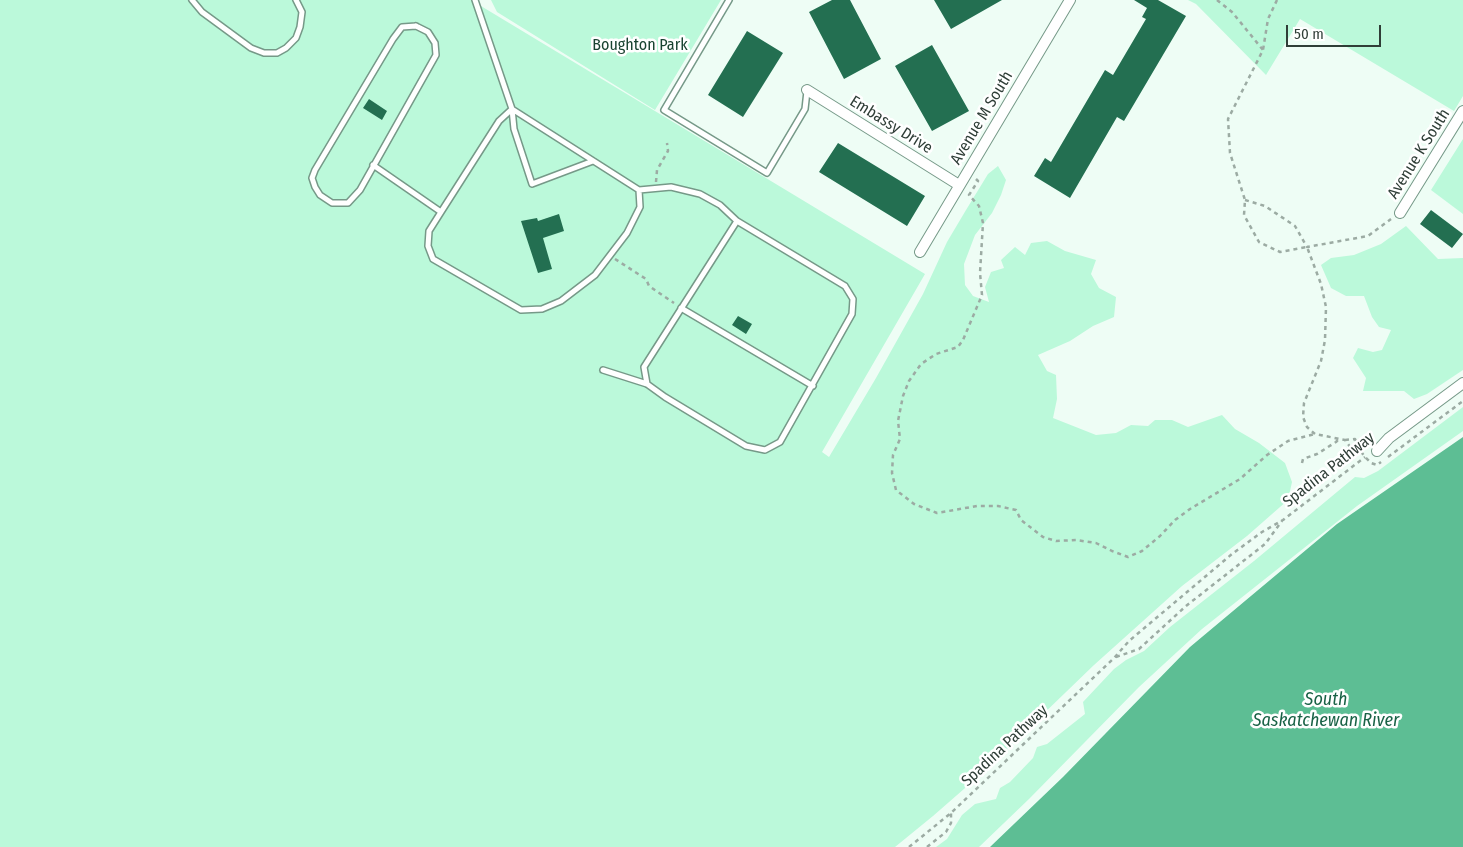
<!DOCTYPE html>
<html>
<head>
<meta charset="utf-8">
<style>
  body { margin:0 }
  #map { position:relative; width:1463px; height:847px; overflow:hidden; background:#eefdf5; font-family:"Fira Sans Condensed",sans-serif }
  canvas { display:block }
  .scale { position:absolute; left:1286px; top:25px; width:95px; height:22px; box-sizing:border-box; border:2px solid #2f3e37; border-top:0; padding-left:6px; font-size:15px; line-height:18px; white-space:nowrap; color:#2f3e37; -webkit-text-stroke:4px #fff; paint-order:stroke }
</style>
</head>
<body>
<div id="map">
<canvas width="1463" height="847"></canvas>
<div class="scale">50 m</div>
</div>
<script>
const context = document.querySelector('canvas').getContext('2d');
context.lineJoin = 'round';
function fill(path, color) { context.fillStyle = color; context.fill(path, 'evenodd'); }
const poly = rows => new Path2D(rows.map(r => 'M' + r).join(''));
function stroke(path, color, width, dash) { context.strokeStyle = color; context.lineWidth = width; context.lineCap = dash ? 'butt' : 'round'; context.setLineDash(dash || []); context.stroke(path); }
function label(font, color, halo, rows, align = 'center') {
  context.font = font + ' "Fira Sans Condensed",sans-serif'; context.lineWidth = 5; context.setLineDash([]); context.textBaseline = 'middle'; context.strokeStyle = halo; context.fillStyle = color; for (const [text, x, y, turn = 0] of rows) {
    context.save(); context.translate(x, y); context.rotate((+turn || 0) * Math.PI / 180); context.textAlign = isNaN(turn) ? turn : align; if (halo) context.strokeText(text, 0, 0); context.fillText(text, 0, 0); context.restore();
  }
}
fill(poly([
  [0,0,471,0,925,274,822,452,829,457,876,378,923,294,947,242,966,210,988,174,998,166,1006,180,1001,195,992,213,975,235,964,264,965,285,973,296,989,302,985,287,991,272,1004,268,1001,260,1015,247,1025,255,1031,243,1047,241,1065,251,1096,260,1091,274,1099,288,1116,297,1114,317,1093,326,1070,341,1038,355,1047,371,1056,375,1057,399,1053,418,1096,435,1116,433,1131,425,1148,426,1155,420,1172,420,1188,427,1222,415,1235,429,1259,443,1285,463,1292,482,1288,500,1247,536,1182,586,1094,665,980,775,933,816,895,847,0,847],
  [491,0,721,0,655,110,497,12],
  [1188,0,1463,0,1463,96,1454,111,1300,19,1266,75,1196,4],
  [1463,139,1463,214,1431,190],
  [1406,226,1438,259,1463,258,1463,370,1427,394,1414,399,1404,391,1363,391,1366,378,1353,358,1358,348,1373,352,1382,350,1391,330,1379,327,1372,317,1364,296,1346,296,1331,288,1321,265,1331,258,1354,255,1381,244],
  [1463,407,1463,431,1357,506,1202,629,1139,687,1029,799,979,847,936,847,947,839,962,815,975,804,996,799,1000,788,1010,782,1033,758,1037,747,1047,744,1085,714,1083,702,1114,669,1126,660,1144,651,1170,627,1254,561,1355,477,1364,478,1378,471]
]), '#bbf9da');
fill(poly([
  [1463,437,1463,847,990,847,1063,777,1190,647,1337,524]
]), '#5dbe94');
fill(poly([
  [832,0,850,0,881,59,844,79,809,12],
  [934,0,1002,0,951,29],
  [1134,0,1158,0,1186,16,1124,121,1117,117,1070,198,1034,176,1045,158,1051,162,1105,70,1113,75,1146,19,1142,17,1147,8],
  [747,31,783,53,743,117,708,95],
  [932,45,969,111,932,131,895,66],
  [369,99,387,111,382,120,363,108],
  [838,143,925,196,907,226,819,172],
  [1431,210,1463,234,1452,248,1420,224],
  [559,214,564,231,543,238,552,269,538,273,521,221,537,218,538,221],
  [738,316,752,324,746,334,732,325]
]), '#236f51');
const service = poly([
  [192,0,202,12,251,48,264,53,277,53,286,48,296,38,300,27,302,12,296,0],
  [475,0,512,109,514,129,532,184,593,161],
  [729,0,664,110,767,173,805,109,807,91],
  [416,26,428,32,435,43,436,55,360,190,348,203,332,203,320,195,315,187,312,178,315,170,393,39,402,27,416,26],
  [373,165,441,212],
  [681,308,813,386],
  [603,370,647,384,665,397,746,446,765,450,780,442,852,314,853,299,845,286,737,221,720,205,700,194,671,187,639,190,512,109,499,121,441,212,429,231,428,246,433,259,521,310,542,309,561,301,595,275,627,233,640,207,639,190],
  [647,384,644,367,737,221]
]);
const minor = poly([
  [807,90,959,185],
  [1400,213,1463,111],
  [920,252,1070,0],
  [1377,451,1389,438,1463,383]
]);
stroke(service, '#769988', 8);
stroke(minor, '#769988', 12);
stroke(poly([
  [1217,0,1232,12,1263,50],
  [1277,0,1268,19,1263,50,1228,119,1230,153,1245,200,1244,215,1259,242,1280,252,1307,247,1321,284,1326,307,1325,340,1321,361,1304,403,1303,417,1307,427,1315,434,1345,440,1351,448,1359,449,1365,457,1371,463,1377,465,1381,462],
  [976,179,978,181,969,195,979,206,983,223,980,273,982,295,963,340,958,347,936,354,921,364,909,381,903,396,898,421,900,439,893,455,892,473,896,490,914,504,937,513,977,506,998,506,1016,510,1021,520,1043,537,1056,541,1076,540,1096,543,1112,551,1128,557,1142,551,1160,536,1175,520,1190,509,1240,479,1267,455,1288,441,1315,434],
  [656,182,657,170,668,151,667,143],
  [1245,200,1265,206,1295,226,1307,247,1368,236,1391,219],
  [615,259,646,279,649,286,674,303],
  [1345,440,1355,439,1359,449],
  [1388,457,1463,401],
  [1302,463,1303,459,1317,454,1336,442,1338,440],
  [1116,657,1139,649,1186,606,1265,544,1282,521],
  [909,847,951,813,1114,658,1129,641,1232,554,1262,532,1283,520,1365,457],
  [927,847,946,832,951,823,951,813]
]), '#9caba3', 2.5, [4, 4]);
stroke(service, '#fff', 5);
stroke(minor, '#fff', 10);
label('16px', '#194331', '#fff', [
  ["Boughton Park",640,46]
]);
label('16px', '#2f3e37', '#fff', [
  ["Avenue M South",982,118,-59],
  ["Embassy Drive",891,125,32],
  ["Avenue K South",1419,154,-58],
  ["Spadina Pathway",1329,470,-38],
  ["Spadina Pathway",1005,746,-43]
]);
label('italic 18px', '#196246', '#fff', [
  ["South",1326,700],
  ["Saskatchewan River",1326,721]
]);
</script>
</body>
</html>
